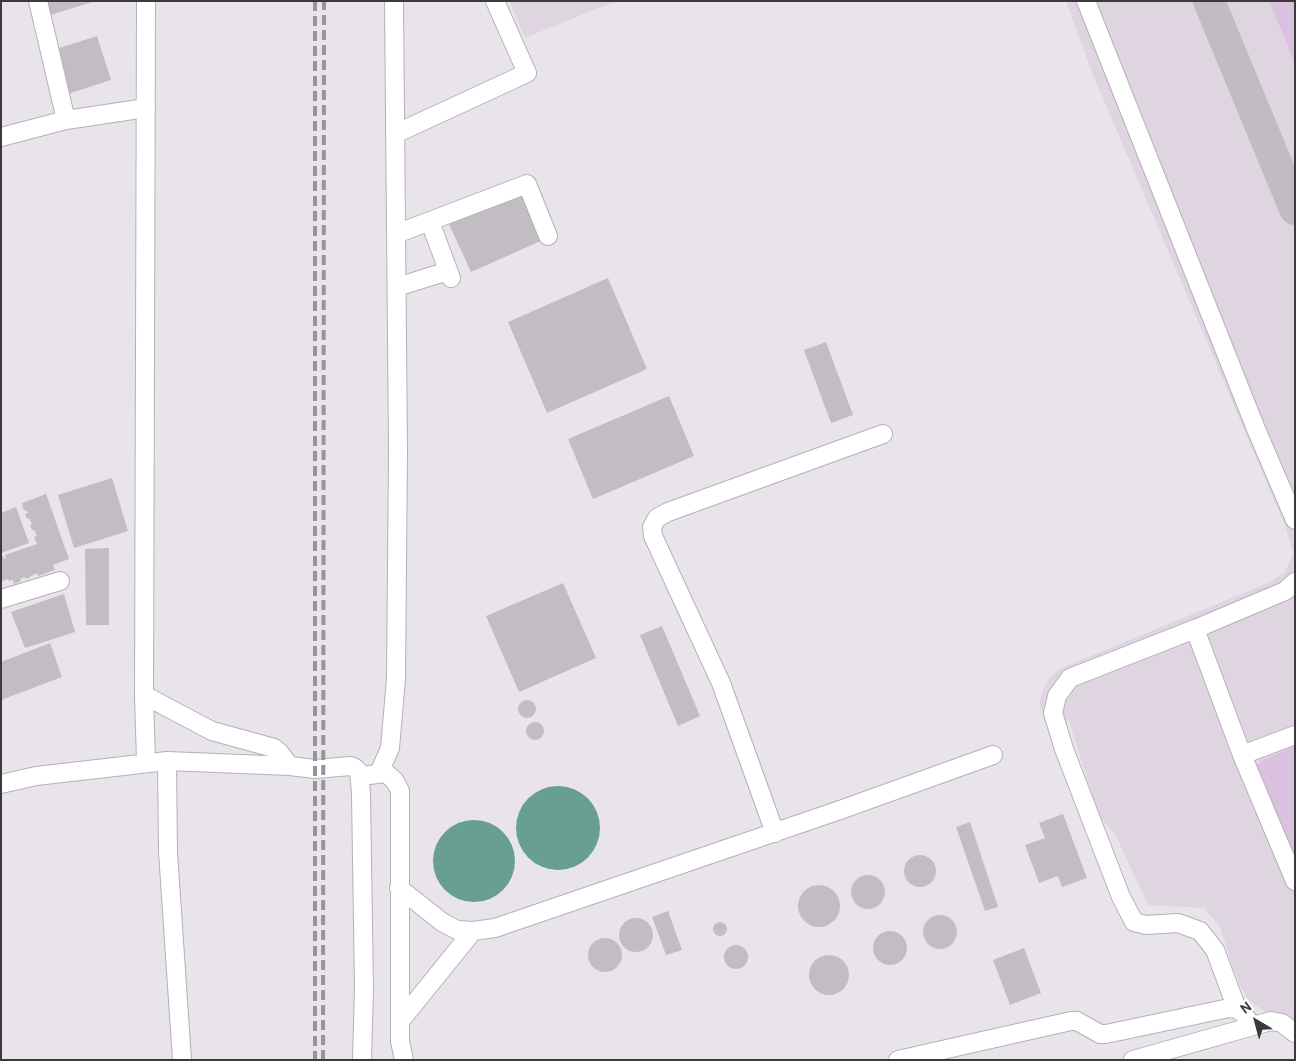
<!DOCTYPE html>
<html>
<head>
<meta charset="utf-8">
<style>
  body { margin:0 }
  #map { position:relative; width:1296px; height:1061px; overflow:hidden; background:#e9e4eb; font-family:Overpass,sans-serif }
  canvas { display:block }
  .frame { position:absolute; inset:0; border:2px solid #3b393c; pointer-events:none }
  .north { position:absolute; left:1231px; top:996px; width:50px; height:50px; -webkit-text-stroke:4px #fff; paint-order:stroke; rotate:323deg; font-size:14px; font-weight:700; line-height:20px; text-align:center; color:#3b393c }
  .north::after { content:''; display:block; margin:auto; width:18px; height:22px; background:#3b393c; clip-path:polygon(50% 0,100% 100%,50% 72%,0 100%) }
</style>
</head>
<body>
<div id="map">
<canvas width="1296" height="1061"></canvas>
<div class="frame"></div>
<div class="north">N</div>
</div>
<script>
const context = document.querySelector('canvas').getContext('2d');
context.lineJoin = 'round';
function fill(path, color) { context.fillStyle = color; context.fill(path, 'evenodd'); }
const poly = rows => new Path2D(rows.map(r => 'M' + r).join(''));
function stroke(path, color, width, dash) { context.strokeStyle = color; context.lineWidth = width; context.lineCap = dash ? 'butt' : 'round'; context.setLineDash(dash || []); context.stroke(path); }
fill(poly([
  [509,1,616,1,525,38],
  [1066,1,1295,1,1295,1023,1266,1012,1255,1005,1247,998,1241,988,1233,968,1220,927,1204,908,1148,905,1115,834,1099,816,1069,721,1047,728,1039,702,1047,681,1059,669,1268,583,1285,572,1293,554,1286,528,1091,70]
]), '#dfd5e1');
fill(poly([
  [1269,1,1295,1,1295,63],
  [1295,746,1295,868,1255,770,1257,765,1265,759]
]), '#dac1e0');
fill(poly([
  '516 828a42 42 0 1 1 84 0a42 42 0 1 1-84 0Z',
  '433 861a41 41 0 1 1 82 0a41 41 0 1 1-82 0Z'
]), '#699f92');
stroke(poly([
  [1209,1,1295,209]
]), '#c0bcc2', 32);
fill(poly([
  [47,1,92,1,92,2,51,15],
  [97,36,111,80,68,94,53,50],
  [522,192,543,240,471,272,449,224],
  [608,278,647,369,547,413,508,322],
  [826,342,853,415,831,423,804,350],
  [669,396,694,456,593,499,568,439],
  [112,478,128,531,74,548,58,495],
  [46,494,69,559,53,565,55,570,38,576,37,573,26,579,25,577,20,579,21,581,14,584,13,580,9,581,8,579,3,581,1,576,1,557,3,556,4,559,6,559,5,555,37,544,34,537,37,536,34,530,32,530,30,525,32,524,29,518,27,519,25,514,28,513,26,510,24,511,22,503],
  [16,507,29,543,1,553,1,513],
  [109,548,109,625,86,625,85,549],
  [563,583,596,658,519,692,486,616],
  [64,594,75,632,25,648,11,612],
  [662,626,700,716,678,726,640,635],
  [50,643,62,677,1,700,1,662],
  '518 709a9 9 0 1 1 18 0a9 9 0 1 1-18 0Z',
  '526 731a9 9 0 1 1 18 0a9 9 0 1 1-18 0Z',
  [1063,814,1087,878,1062,887,1058,876,1039,883,1025,845,1045,838,1039,823],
  [970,822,998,907,985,911,956,827],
  '904 871a16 16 0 1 1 32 0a16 16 0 1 1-32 0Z',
  '851 892a17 17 0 1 1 34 0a17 17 0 1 1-34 0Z',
  '798 906a21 21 0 1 1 42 0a21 21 0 1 1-42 0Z',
  [668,911,682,950,666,955,652,917],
  '923 932a17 17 0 1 1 34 0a17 17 0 1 1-34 0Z',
  '619 935a17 17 0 1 1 34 0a17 17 0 1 1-34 0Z',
  '713 929a7 7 0 1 1 14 0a7 7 0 1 1-14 0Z',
  '873 948a17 17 0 1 1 34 0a17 17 0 1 1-34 0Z',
  '588 955a17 17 0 1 1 34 0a17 17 0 1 1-34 0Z',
  '724 957a12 12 0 1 1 24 0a12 12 0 1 1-24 0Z',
  [1024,948,1041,993,1010,1005,993,960],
  '809 975a20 20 0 1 1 40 0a20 20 0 1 1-40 0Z'
]), '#c2bdc3');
const minor = poly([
  [38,1,66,120],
  [146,1,144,695,146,763],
  [1086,1,1256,429,1295,520],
  [395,134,527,73,495,1],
  [1,137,66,120,146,108],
  [430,222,451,278],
  [396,234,527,184,548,236],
  [397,287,448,271],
  [1,599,60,581],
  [1195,629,1285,591,1295,582],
  [144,695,212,731,274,748,279,752,290,766],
  [1242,755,1295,735],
  [167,761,168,852,182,1060],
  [379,773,390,748,396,679,398,451,394,1],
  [369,775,386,773,395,781,400,791,400,1041,404,1060],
  [1,784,36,776,167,761,290,766,315,769,351,766,355,768,359,772,361,793,364,989,362,1060],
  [775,833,721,683,653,536,652,527,657,518,668,512,883,434],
  [399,888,442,922,457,930,473,931,495,928,840,810,993,755],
  [1237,1009,1215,950,1200,931,1178,923,1146,925,1134,922,1121,897,1064,749,1053,713,1057,696,1070,678,1195,629,1242,755,1295,881],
  [401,1020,473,931],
  [898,1060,1071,1021,1077,1021,1100,1034,1106,1034,1229,1008,1237,1009,1243,1013,1252,1026],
  [1133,1060,1271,1021,1282,1023,1295,1033]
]);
stroke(minor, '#b5b0b6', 20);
stroke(minor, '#fff', 18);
stroke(poly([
  [315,1,315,1060],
  [323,1060,324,1]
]), '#98959a', 4, [10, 5]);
</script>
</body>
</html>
